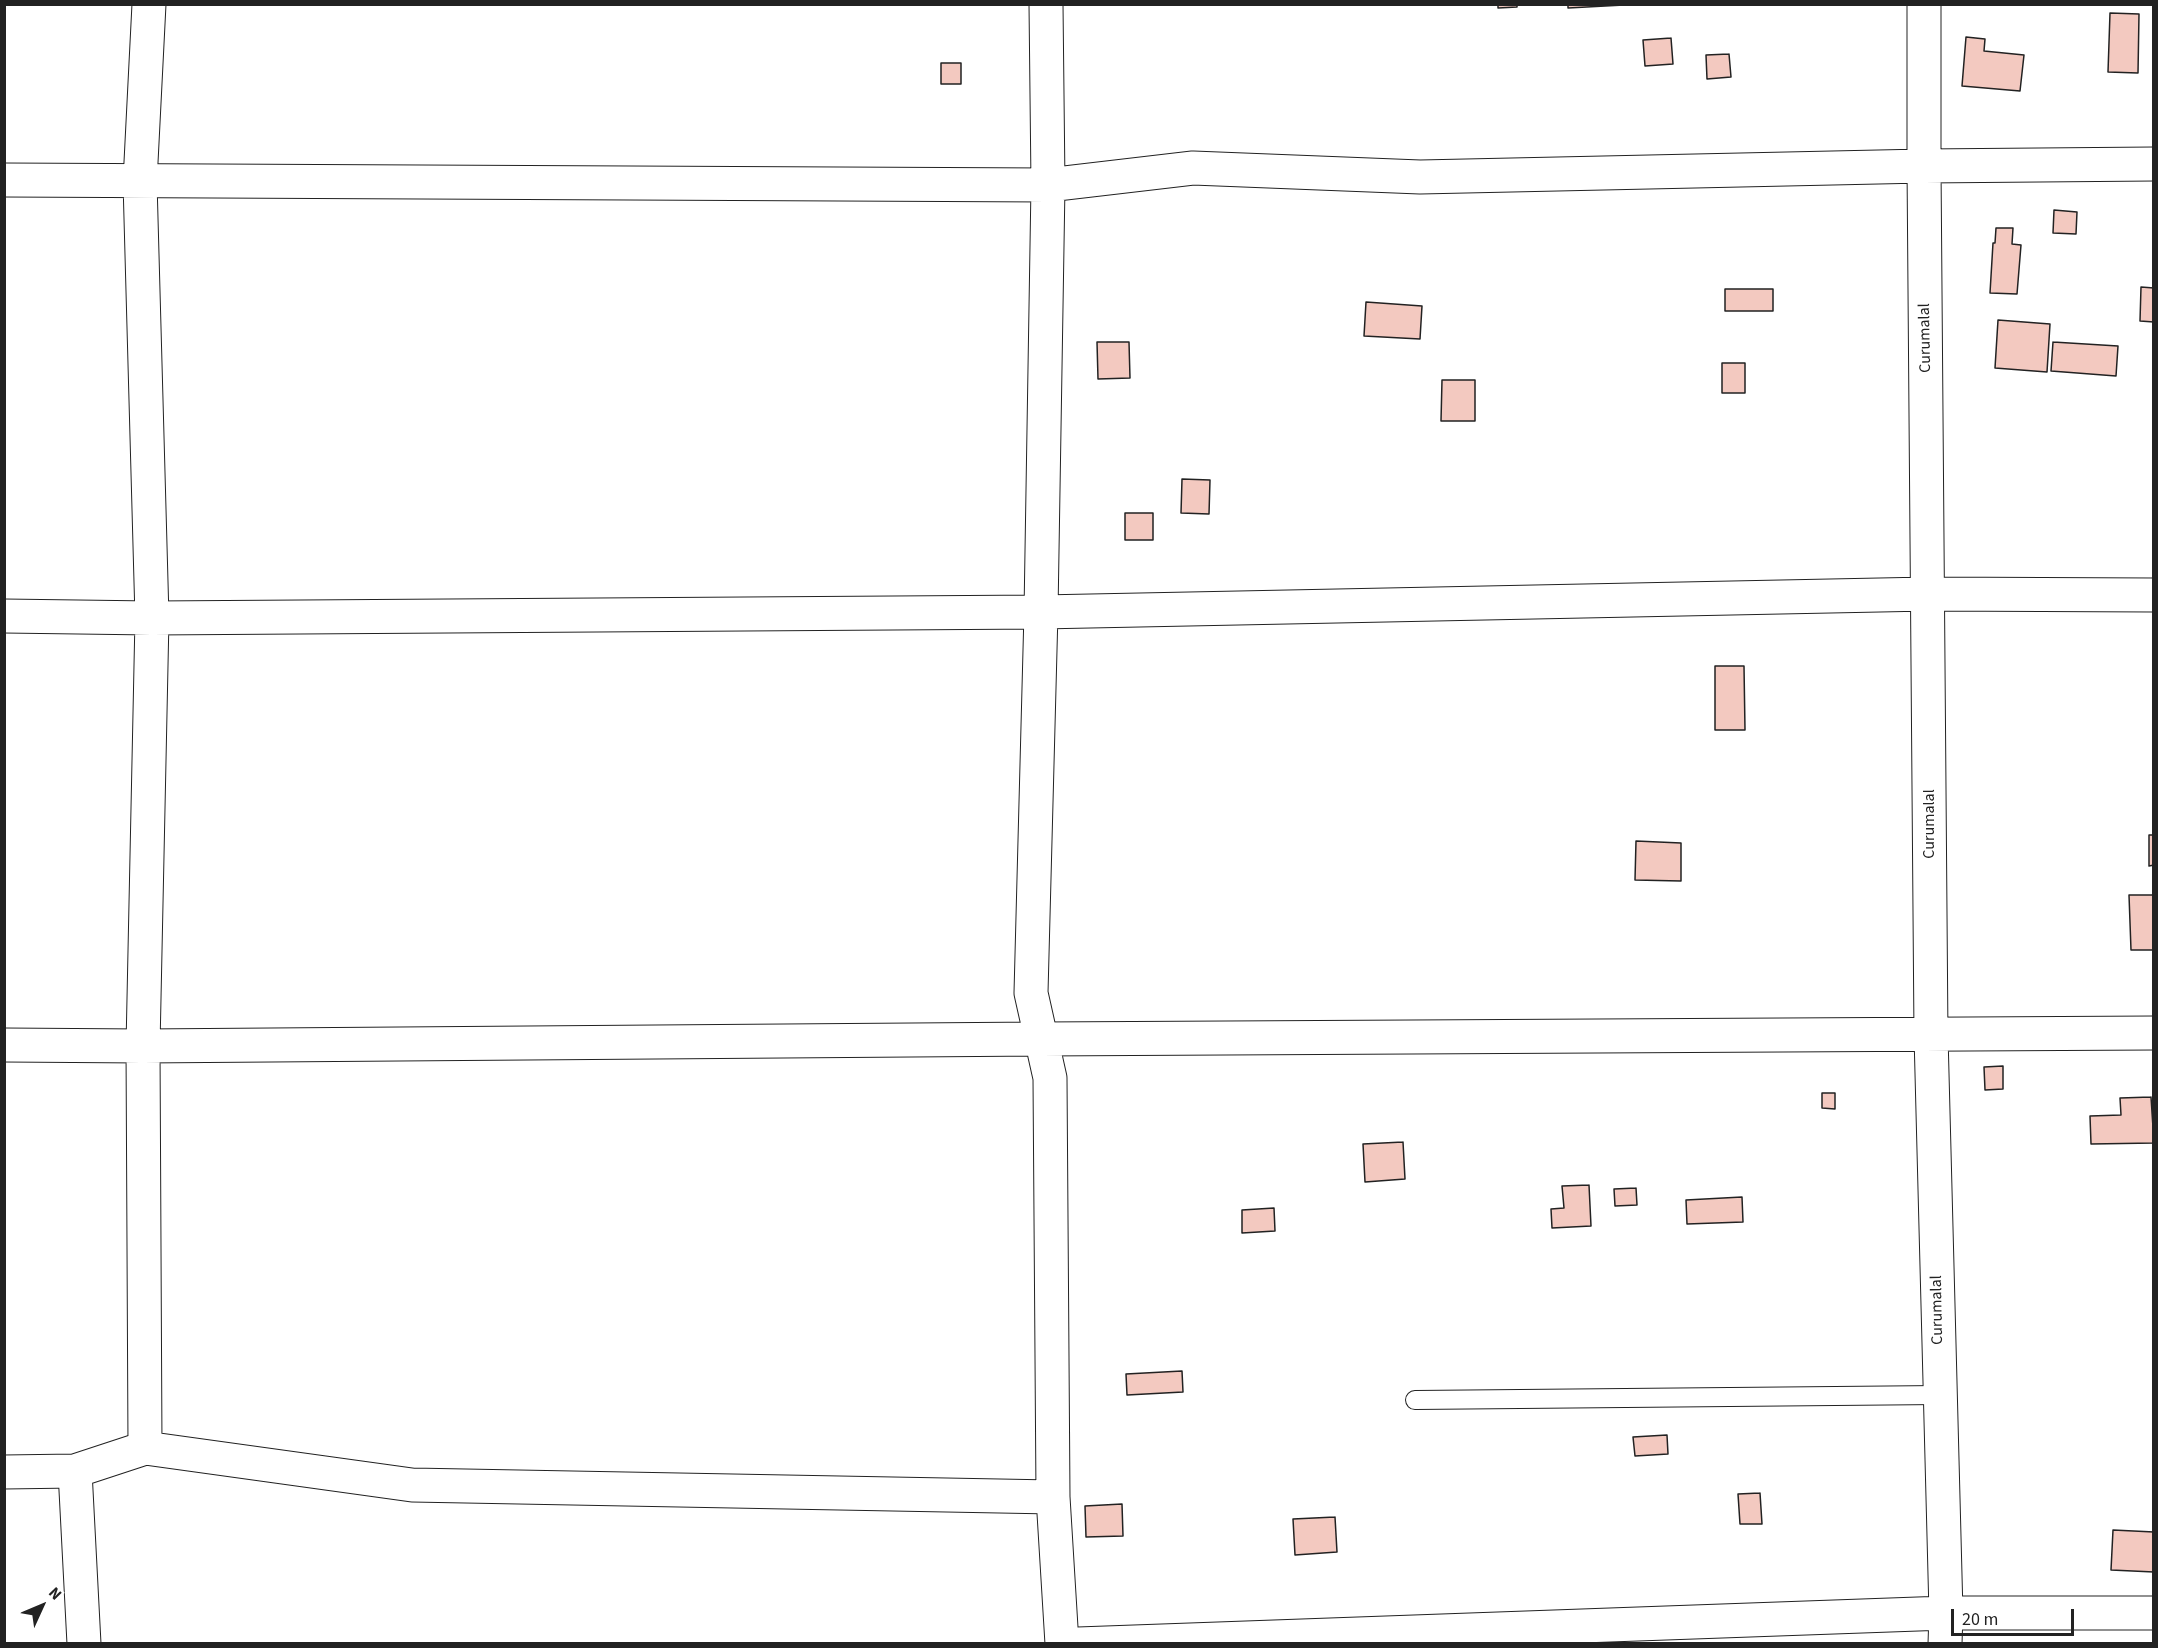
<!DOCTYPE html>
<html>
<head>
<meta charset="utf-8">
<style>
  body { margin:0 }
  #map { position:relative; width:2158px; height:1648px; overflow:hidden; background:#fff; font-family:"Source Sans 3",sans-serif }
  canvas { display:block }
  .frame { position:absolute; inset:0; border:6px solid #222; pointer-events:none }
  .north { position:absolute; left:12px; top:1576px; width:60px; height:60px; -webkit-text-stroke:4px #fff; paint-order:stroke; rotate:46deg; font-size:16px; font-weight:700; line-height:24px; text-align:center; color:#222 }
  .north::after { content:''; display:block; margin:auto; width:21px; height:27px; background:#222; clip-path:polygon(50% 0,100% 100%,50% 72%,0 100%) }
  .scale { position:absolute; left:1951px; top:1609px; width:123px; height:27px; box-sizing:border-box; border:3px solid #222; border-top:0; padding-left:8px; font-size:18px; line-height:21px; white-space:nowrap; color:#222; -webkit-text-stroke:4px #fff; paint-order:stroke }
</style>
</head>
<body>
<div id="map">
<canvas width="2158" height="1648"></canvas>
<div class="frame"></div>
<div class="north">N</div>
<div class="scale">20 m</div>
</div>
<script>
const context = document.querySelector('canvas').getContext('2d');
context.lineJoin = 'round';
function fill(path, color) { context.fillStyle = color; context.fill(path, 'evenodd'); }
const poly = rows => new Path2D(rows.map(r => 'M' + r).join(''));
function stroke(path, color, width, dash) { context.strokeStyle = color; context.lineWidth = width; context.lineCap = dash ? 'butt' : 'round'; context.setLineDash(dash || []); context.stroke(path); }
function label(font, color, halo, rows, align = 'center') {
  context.font = font + ' "Source Sans 3",sans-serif'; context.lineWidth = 4.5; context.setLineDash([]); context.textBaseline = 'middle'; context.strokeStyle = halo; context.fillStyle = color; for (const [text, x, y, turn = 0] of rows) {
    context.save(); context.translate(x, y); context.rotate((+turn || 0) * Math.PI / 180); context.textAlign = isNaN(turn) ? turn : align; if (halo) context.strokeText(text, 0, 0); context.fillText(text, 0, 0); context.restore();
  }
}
const building = poly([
  [1498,4,1517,4,1517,7,1498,8,1498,4],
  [1568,4,1624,4,1624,5,1568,8,1568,4],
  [2110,13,2139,14,2138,73,2108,72,2110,13],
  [1966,37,1985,39,1984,51,2024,55,2020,91,1962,86,1966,37],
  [1671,38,1673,64,1645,66,1643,40,1671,38],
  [1729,54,1731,77,1707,79,1706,55,1729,54],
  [941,63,961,63,961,84,941,84,941,63],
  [2054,210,2077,212,2076,234,2053,233,2054,210],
  [1996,228,2013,228,2012,244,2021,245,2017,294,1990,293,1993,243,1995,243,1996,228],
  [2141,287,2154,288,2154,322,2140,321,2141,287],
  [1725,289,1773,289,1773,311,1725,311,1725,289],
  [1366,302,1422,306,1420,339,1364,336,1366,302],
  [1998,320,2050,324,2047,372,1995,368,1998,320],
  [1097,342,1129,342,1130,378,1098,379,1097,342],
  [2053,342,2118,346,2116,376,2051,371,2053,342],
  [1722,363,1745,363,1745,393,1722,393,1722,363],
  [1442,380,1475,380,1475,421,1441,421,1442,380],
  [1182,479,1210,480,1209,514,1181,513,1182,479],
  [1125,513,1153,513,1153,540,1125,540,1125,513],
  [1715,666,1744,666,1745,730,1715,730,1715,666],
  [2149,835,2154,835,2154,865,2149,866,2149,835],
  [1636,841,1681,843,1681,881,1635,880,1636,841],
  [2129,895,2154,895,2154,950,2131,950,2129,895],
  [2003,1066,2003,1089,1985,1090,1984,1067,2003,1066],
  [1822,1093,1835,1093,1835,1109,1822,1108,1822,1093],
  [2151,1097,2154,1143,2091,1144,2090,1116,2121,1115,2120,1098,2151,1097],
  [1403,1142,1405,1179,1365,1182,1363,1144,1403,1142],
  [1589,1185,1591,1226,1552,1228,1551,1209,1564,1208,1562,1186,1589,1185],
  [1636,1188,1637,1205,1615,1206,1614,1189,1636,1188],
  [1742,1197,1743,1222,1687,1224,1686,1200,1742,1197],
  [1274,1208,1275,1231,1242,1233,1242,1210,1274,1208],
  [1182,1371,1183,1392,1127,1395,1126,1374,1182,1371],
  [1667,1435,1668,1454,1635,1456,1633,1437,1667,1435],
  [1760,1493,1762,1524,1740,1524,1738,1494,1760,1493],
  [1122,1504,1123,1536,1086,1537,1085,1506,1122,1504],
  [1335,1517,1337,1552,1295,1555,1293,1519,1335,1517],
  [2113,1530,2154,1532,2154,1572,2111,1570,2113,1530]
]);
fill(building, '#f3c9c0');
stroke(building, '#222', 1.5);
const service = poly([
  [1415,1400,1940,1395]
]);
const minor = poly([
  [1046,4,1048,185,1041,612,1031,993,1050,1078,1053,1497,1062,1644],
  [1924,4,1924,166,1931,1035,1946,1613,1945,1644],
  [4,180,1048,185,1193,168,1420,177,1924,166,2154,164],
  [4,616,152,618,1041,612,1929,594,2154,595],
  [4,1045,143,1046,1040,1039,2154,1033],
  [145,1448,143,1046,152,618,140,182,149,4],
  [75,1471,84,1644],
  [4,1472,75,1471,145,1448,412,1485,1053,1497],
  [1078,1644,1946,1613,2154,1613]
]);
stroke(service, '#222', 20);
stroke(minor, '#222', 35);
stroke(service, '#fff', 18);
stroke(minor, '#fff', 33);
label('16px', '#222', '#fff', [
  ["Curumalal",1926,338,-91],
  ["Curumalal",1930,824,-90],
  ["Curumalal",1938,1310,-91]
]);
</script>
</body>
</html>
